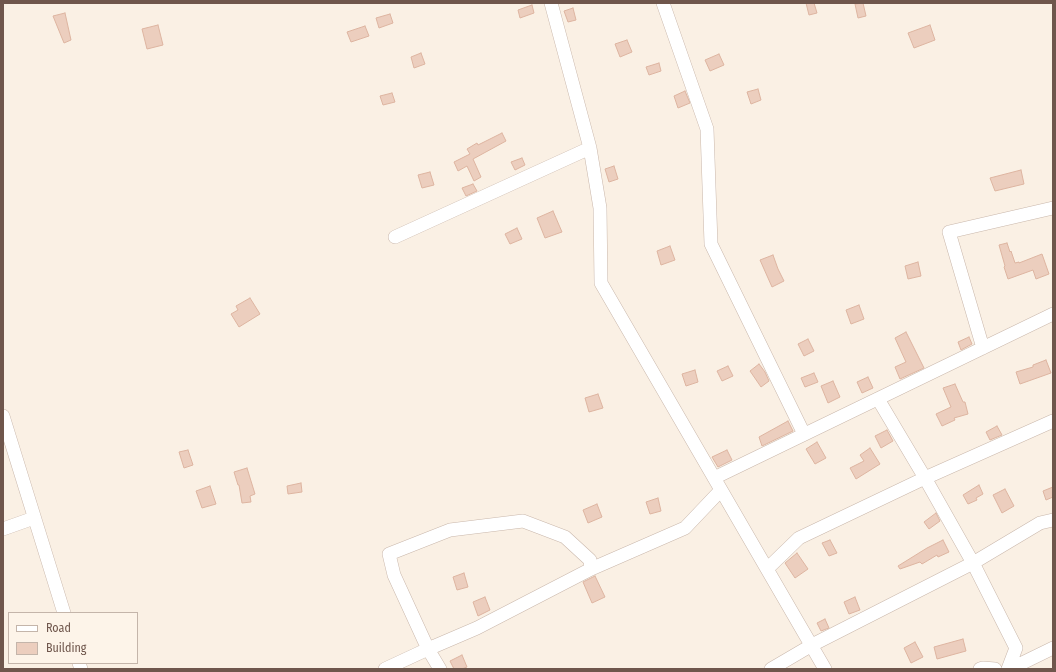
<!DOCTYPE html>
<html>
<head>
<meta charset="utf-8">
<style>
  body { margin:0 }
  #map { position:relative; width:1056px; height:672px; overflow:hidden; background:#faf0e4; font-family:"Fira Sans Condensed",sans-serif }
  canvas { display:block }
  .frame { position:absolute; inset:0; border:4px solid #6f564c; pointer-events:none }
  .legend { position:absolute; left:8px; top:612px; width:130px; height:52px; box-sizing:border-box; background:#fdf4e9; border:1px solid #c4b5aa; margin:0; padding:5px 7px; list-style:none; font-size:12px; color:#6f564c }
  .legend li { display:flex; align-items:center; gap:8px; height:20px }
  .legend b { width:20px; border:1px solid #c4b5aa }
</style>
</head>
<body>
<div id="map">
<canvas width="1056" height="672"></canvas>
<div class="frame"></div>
<ul class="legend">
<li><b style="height:5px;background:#fff"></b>Road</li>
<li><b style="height:11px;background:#eccebe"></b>Building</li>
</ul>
</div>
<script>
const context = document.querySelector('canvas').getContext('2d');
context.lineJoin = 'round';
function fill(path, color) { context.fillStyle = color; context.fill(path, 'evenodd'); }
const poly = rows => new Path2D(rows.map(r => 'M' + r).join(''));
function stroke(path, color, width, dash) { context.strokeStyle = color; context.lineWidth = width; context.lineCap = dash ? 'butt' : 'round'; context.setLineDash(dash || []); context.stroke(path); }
const building = poly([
  [806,3,814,3,817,13,809,15,806,3],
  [863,3,866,16,858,18,855,4,863,3],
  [532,5,534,13,520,18,518,10,532,5],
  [573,8,576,20,568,22,564,11,573,8],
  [65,13,71,40,64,43,53,16,65,13],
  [390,14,393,23,379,28,376,18,390,14],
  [158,25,163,45,147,49,142,29,158,25],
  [930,25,935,40,914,48,908,33,930,25],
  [365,26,369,36,351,42,347,32,365,26],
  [627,40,632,52,620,57,615,44,627,40],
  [421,53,425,64,414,68,411,57,421,53],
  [719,54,724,65,710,71,705,60,719,54],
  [659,63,661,71,649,75,646,67,659,63],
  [758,89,761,100,751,104,747,92,758,89],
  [685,91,690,103,678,108,674,96,685,91],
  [392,93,395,102,383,105,380,96,392,93],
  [502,133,506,141,473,159,481,177,474,181,467,166,458,171,454,162,470,154,467,149,477,143,478,145,502,133],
  [522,158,525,165,515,170,511,162,522,158],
  [614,166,618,179,609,182,605,169,614,166],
  [1021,170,1024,184,995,191,990,178,1021,170],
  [430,172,434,185,422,188,418,175,430,172],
  [473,184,477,191,466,196,462,188,473,184],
  [553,211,562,232,545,238,537,218,553,211],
  [517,228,522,239,510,244,505,234,517,228],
  [1007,243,1010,252,1011,251,1015,263,1019,262,1019,263,1042,254,1049,274,1036,279,1033,270,1008,279,1004,267,1005,266,999,245,1007,243],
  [670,246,675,260,661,265,657,251,670,246],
  [773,255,778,269,784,281,772,287,760,260,773,255],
  [918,262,921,276,908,279,905,266,918,262],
  [250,298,260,314,239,327,231,314,238,310,236,306,250,298],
  [859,305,864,319,851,324,846,310,859,305],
  [906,332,924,368,900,379,895,367,906,362,895,338,906,332],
  [969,337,972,344,961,350,958,342,969,337],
  [808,339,814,351,804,356,798,344,808,339],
  [1046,360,1051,373,1020,384,1016,372,1033,367,1033,365,1046,360],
  [759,364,765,372,769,381,761,387,750,371,759,364],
  [728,366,733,376,722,381,717,371,728,366],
  [695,370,698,382,686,386,682,374,695,370],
  [814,373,818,382,805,387,801,378,814,373],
  [868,377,873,388,862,393,857,382,868,377],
  [833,381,840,397,828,403,821,386,833,381],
  [955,384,963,402,965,402,968,414,954,418,955,420,942,426,936,414,951,407,943,388,955,384],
  [598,394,603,408,589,412,585,398,598,394],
  [788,421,793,431,762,446,759,437,788,421],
  [997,426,1002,435,990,440,986,432,997,426],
  [887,430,893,441,881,448,875,436,887,430],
  [817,442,826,458,815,464,806,449,817,442],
  [870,448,880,464,856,479,850,468,864,461,860,455,870,448],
  [188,450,193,465,184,468,179,452,188,450],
  [727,450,732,460,718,467,712,457,727,450],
  [247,468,255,494,250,496,251,502,242,503,239,485,238,485,234,472,247,468],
  [301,483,302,492,288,494,287,486,301,483],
  [979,485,983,494,976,498,977,500,968,504,963,495,979,485],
  [210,486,216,504,202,508,196,491,210,486],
  [1053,487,1053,497,1046,500,1043,491,1053,487],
  [1005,489,1014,506,1002,513,993,495,1005,489],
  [658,498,661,511,650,514,646,502,658,498],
  [597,504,602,517,588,523,583,510,597,504],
  [936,513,940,521,929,529,924,522,936,513],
  [830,540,837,553,829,556,822,543,830,540],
  [943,540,949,552,938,557,937,555,922,564,920,562,900,569,898,566,927,548,943,540],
  [797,553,808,569,795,578,785,563,797,553],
  [464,573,468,587,457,590,453,577,464,573],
  [595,576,605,597,592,603,583,582,595,576],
  [485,597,490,610,478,616,473,602,485,597],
  [855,597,860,610,849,614,844,602,855,597],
  [825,619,829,628,821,631,817,623,825,619],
  [963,639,966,651,937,659,934,647,963,639],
  [915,642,923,657,911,663,904,648,915,642],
  [462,655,467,667,462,669,454,669,450,661,462,655]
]);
fill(building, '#eccebe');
stroke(building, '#ddb4a0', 1);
const minor = poly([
  [551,3,590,148,600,208,601,283,825,669],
  [663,3,707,129,711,244,804,434],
  [395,237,590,148],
  [983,348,949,232,1053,208],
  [878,399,925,478,973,563,1016,648,1008,669],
  [3,416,64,613],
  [714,478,1053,314],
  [3,529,34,518],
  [767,569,799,538,925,478,1053,421],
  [79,663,81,669],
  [385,669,428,649,477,628,591,569,685,528,721,490],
  [440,669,428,649,394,575,389,554,450,530,523,521,565,537,590,560,591,569],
  [771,669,812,645,973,563,1040,523,1053,520],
  [980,669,983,668,995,669],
  [1010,669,1053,648]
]);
stroke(minor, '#c9b7ab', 14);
stroke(minor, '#fff', 13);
</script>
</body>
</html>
